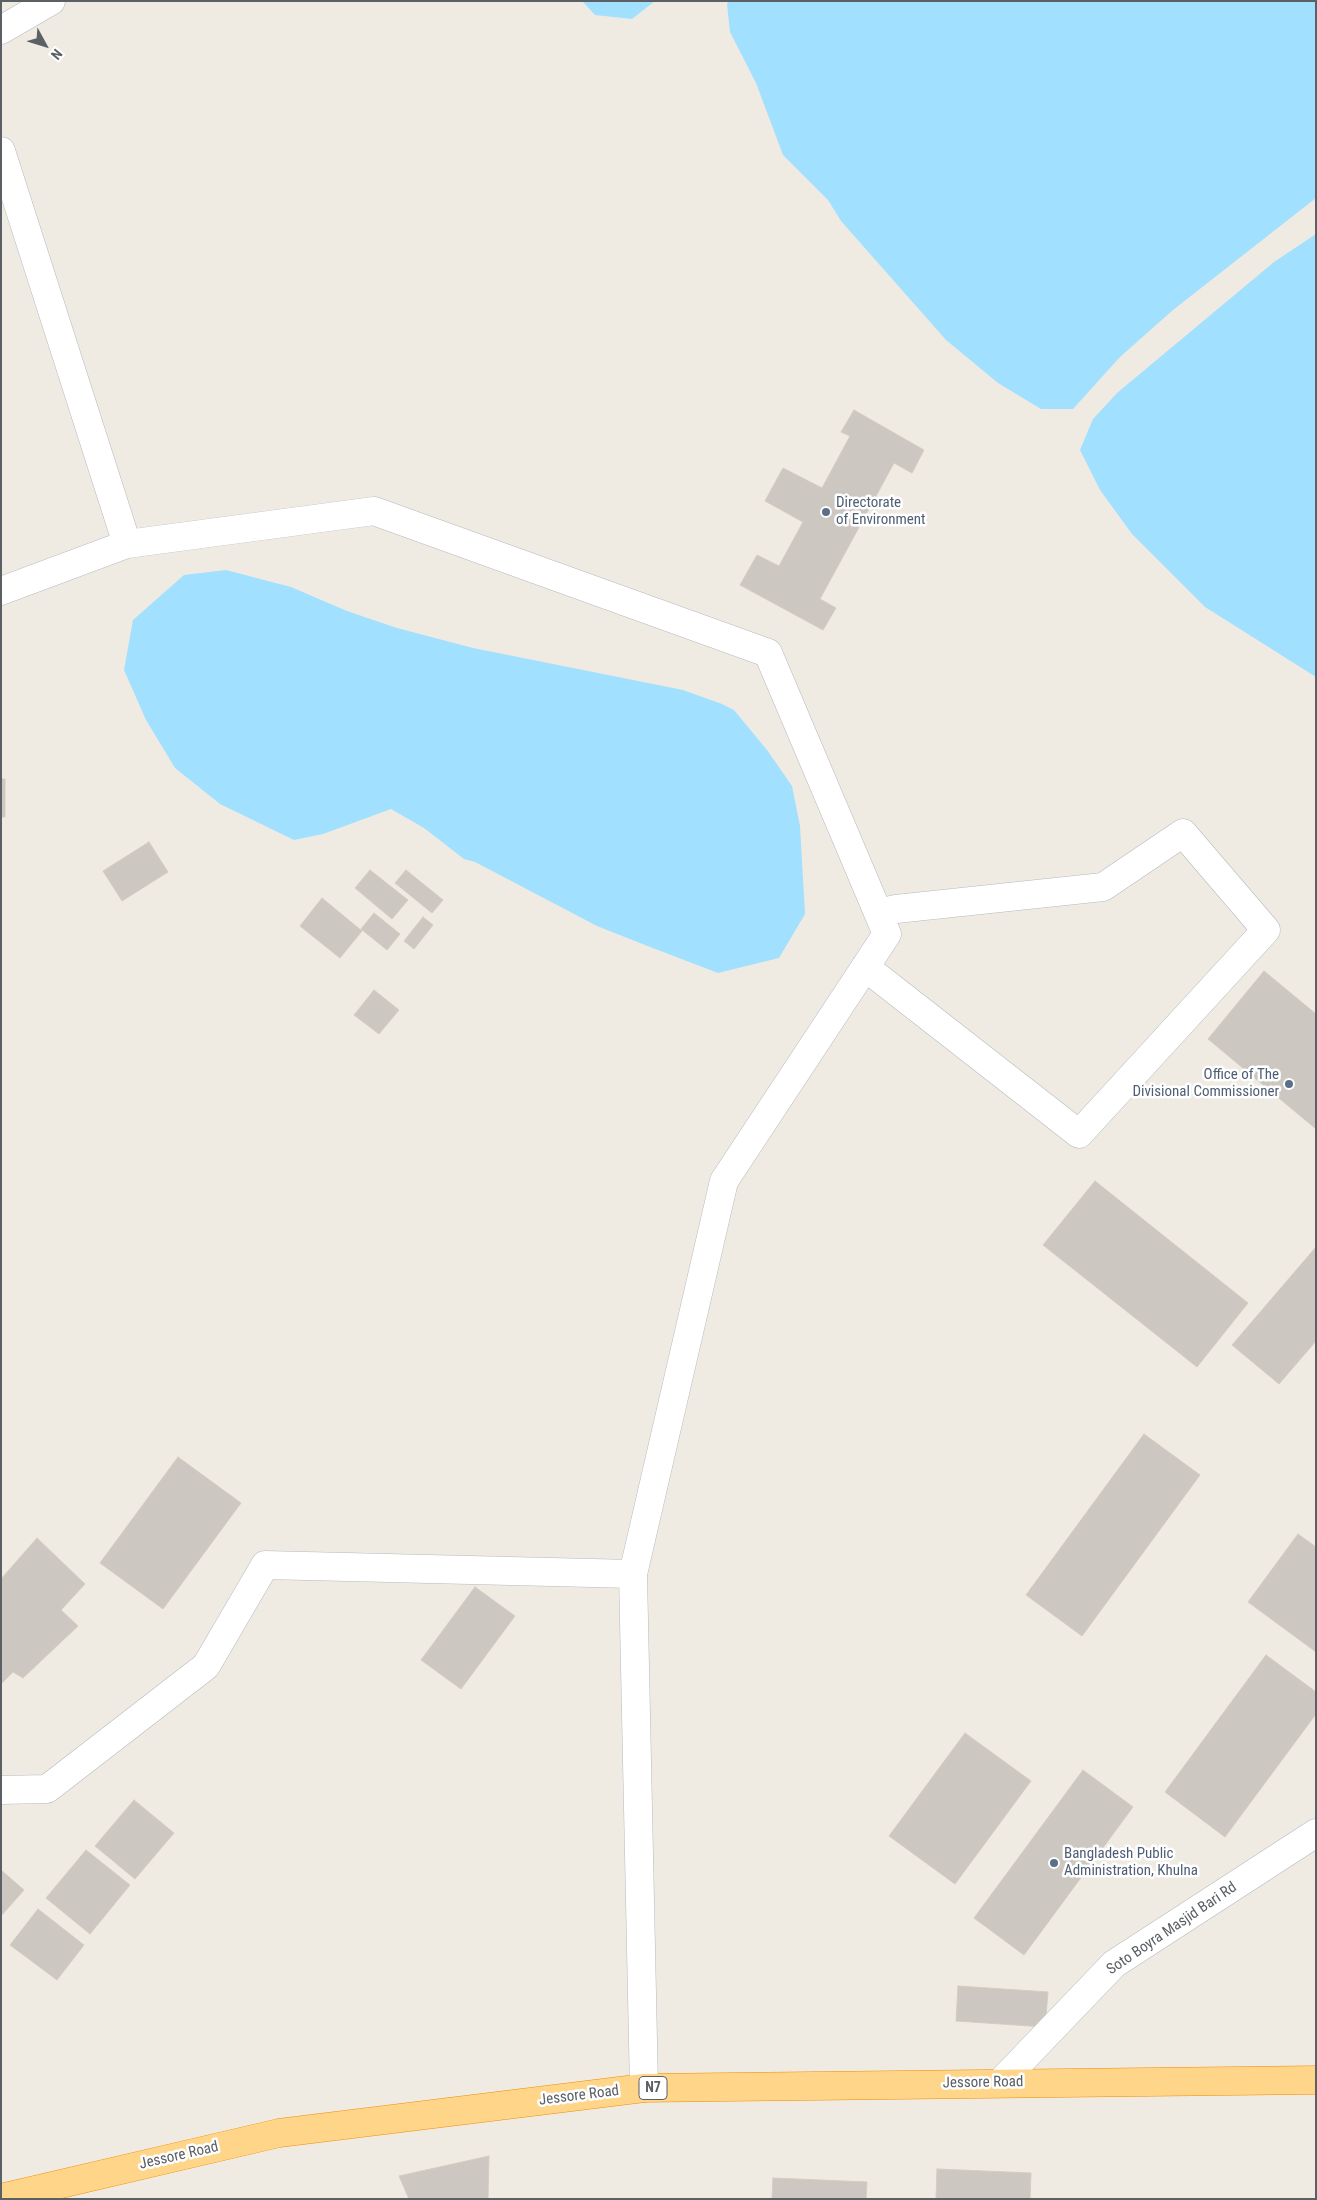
<!DOCTYPE html>
<html>
<head>
<meta charset="utf-8">
<style>
  body { margin:0 }
  #map { position:relative; width:1317px; height:2200px; overflow:hidden; background:#efebe2; font-family:"Roboto Condensed",sans-serif }
  canvas { display:block }
  .frame { position:absolute; inset:0; border:2px solid #5b6065; pointer-events:none }
  .north { position:absolute; left:20px; top:20px; width:50px; height:50px; -webkit-text-stroke:4px #fff; paint-order:stroke; rotate:129deg; font-size:14px; font-weight:700; line-height:20px; text-align:center; color:#5b6065 }
  .north::after { content:''; display:block; margin:auto; width:18px; height:22px; background:#5b6065; clip-path:polygon(50% 0,100% 100%,50% 72%,0 100%) }
</style>
</head>
<body>
<div id="map">
<canvas width="1317" height="2200"></canvas>
<div class="frame"></div>
<div class="north">N</div>
</div>
<script>
const context = document.querySelector('canvas').getContext('2d');
context.lineJoin = 'round';
function fill(path, color) { context.fillStyle = color; context.fill(path, 'evenodd'); }
const poly = rows => new Path2D(rows.map(r => 'M' + r).join(''));
function stroke(path, color, width, dash) { context.strokeStyle = color; context.lineWidth = width; context.lineCap = dash ? 'butt' : 'round'; context.setLineDash(dash || []); context.stroke(path); }
function label(font, color, halo, rows, align = 'center') {
  context.font = font + ' "Roboto Condensed",sans-serif'; context.lineWidth = 5; context.setLineDash([]); context.textBaseline = 'middle'; context.strokeStyle = halo; context.fillStyle = color; for (const [text, x, y, turn = 0] of rows) {
    context.save(); context.translate(x, y); context.rotate((+turn || 0) * Math.PI / 180); context.textAlign = isNaN(turn) ? turn : align; if (halo) context.strokeText(text, 0, 0); context.fillText(text, 0, 0); context.restore();
  }
}
fill(poly([
  [582,1,655,1,632,19,595,15],
  [729,1,1316,1,1316,198,1173,310,1120,357,1073,409,1041,409,998,383,946,340,841,221,828,200,783,155,756,83,730,32,727,4],
  [1316,234,1316,677,1205,607,1132,534,1100,490,1080,450,1093,419,1117,393,1274,262],
  [226,570,291,587,347,611,397,628,473,648,683,690,722,704,734,710,767,750,792,786,800,826,805,914,779,958,718,973,645,945,597,926,475,862,464,859,424,828,391,809,323,834,294,840,220,804,175,768,146,720,124,670,133,620,184,575]
]), '#a2e0ff');
const building = poly([
  [854,410,924,450,912,473,894,463,820,599,836,608,823,630,740,585,757,555,779,566,803,522,765,501,783,468,822,488,850,436,841,432,854,410],
  [1,779,5,779,5,817,1,817,1,779],
  [149,842,168,872,122,901,103,871,149,842],
  [370,870,408,900,392,919,355,888,370,870],
  [406,870,443,900,432,913,395,883,406,870],
  [322,898,362,931,340,958,300,926,322,898],
  [374,913,400,934,387,950,361,929,374,913],
  [423,917,433,925,414,949,404,941,423,917],
  [1264,971,1316,1014,1316,1129,1208,1039,1264,971],
  [374,990,399,1010,379,1034,354,1015,374,990],
  [1095,1181,1248,1303,1197,1367,1043,1245,1095,1181],
  [1316,1247,1316,1341,1279,1384,1232,1345,1316,1247],
  [1144,1434,1200,1475,1082,1636,1026,1595,1144,1434],
  [178,1457,241,1503,163,1609,100,1563,178,1457],
  [1298,1534,1316,1547,1316,1652,1248,1602,1298,1534],
  [37,1538,85,1584,61,1610,78,1626,23,1678,13,1672,2,1683,1,1579,37,1538],
  [475,1587,515,1616,461,1689,421,1660,475,1587],
  [1266,1655,1316,1692,1316,1714,1225,1837,1165,1792,1266,1655],
  [965,1733,1031,1781,955,1884,889,1836,965,1733],
  [1083,1770,1133,1807,1024,1955,974,1918,1083,1770],
  [134,1800,174,1833,135,1879,95,1846,134,1800],
  [86,1850,130,1885,90,1934,46,1898,86,1850],
  [1,1870,24,1890,1,1916,1,1870],
  [38,1909,84,1945,57,1980,10,1945,38,1909],
  [958,1986,1048,1992,1045,2027,956,2021,958,1986],
  [489,2156,488,2199,409,2199,399,2176,489,2156],
  [937,2169,1031,2173,1030,2199,936,2199,937,2169],
  [773,2178,867,2182,866,2199,772,2199,773,2178]
]);
fill(building, '#ccc7c1');
stroke(building, '#d4ccc0', 1);
const street = poly([
  [1,30,51,1],
  [1,151,127,544],
  [1,591,127,544,374,511,768,653,887,934,724,1181,633,1574,265,1565,206,1666,47,1789,1,1790],
  [865,967,1079,1134,1266,930,1183,833,1103,887,896,909,878,913],
  [633,1574,644,2088],
  [1000,2083,1114,1964,1316,1833]
]);
const highway = poly([
  [1,2198,279,2133,644,2088,1316,2080]
]);
stroke(street, '#b5babe', 29);
stroke(highway, '#f18d00', 29);
stroke(street, '#fff', 28);
stroke(highway, '#ffd589', 28);
for (const [x, y, r, color] of [
  [826,512,5,"#5c6f8a"],
  [1289,1084,5,"#5c6f8a"],
  [1054,1863,5,"#5c6f8a"]
]) { const dot = new Path2D(); dot.arc(x, y, r, 0, 2 * Math.PI); context.fillStyle = color; context.fill(dot); stroke(dot, '#fff', 2); }
for (const [x, y, w] of [
  [653,2088,28]
]) { const box = new Path2D(); box.roundRect(x - w / 2, y - 11.5, w, 23, 4); context.fillStyle = '#fff'; context.fill(box); stroke(box, '#5b6065', 1); }
label('bold 14px', '#5b6065', null, [
  ["N7",653,2088]
]);
label('15px', '#4e5e75', '#fff', [
  ["Directorate",836,503],
  ["of Environment",836,520],
  ["Office of The",1279,1075,"right"],
  ["Divisional Commissioner",1279,1092,"right"],
  ["Bangladesh Public",1064,1854],
  ["Administration, Khulna",1064,1871]
], 'left');
label('15px', '#5b6065', '#fff', [
  ["Soto Boyra Masjid Bari Rd",1172,1929,-34],
  ["Jessore Road",983,2083,-1],
  ["Jessore Road",579,2096,-7],
  ["Jessore Road",179,2156,-13]
]);
</script>
</body>
</html>
